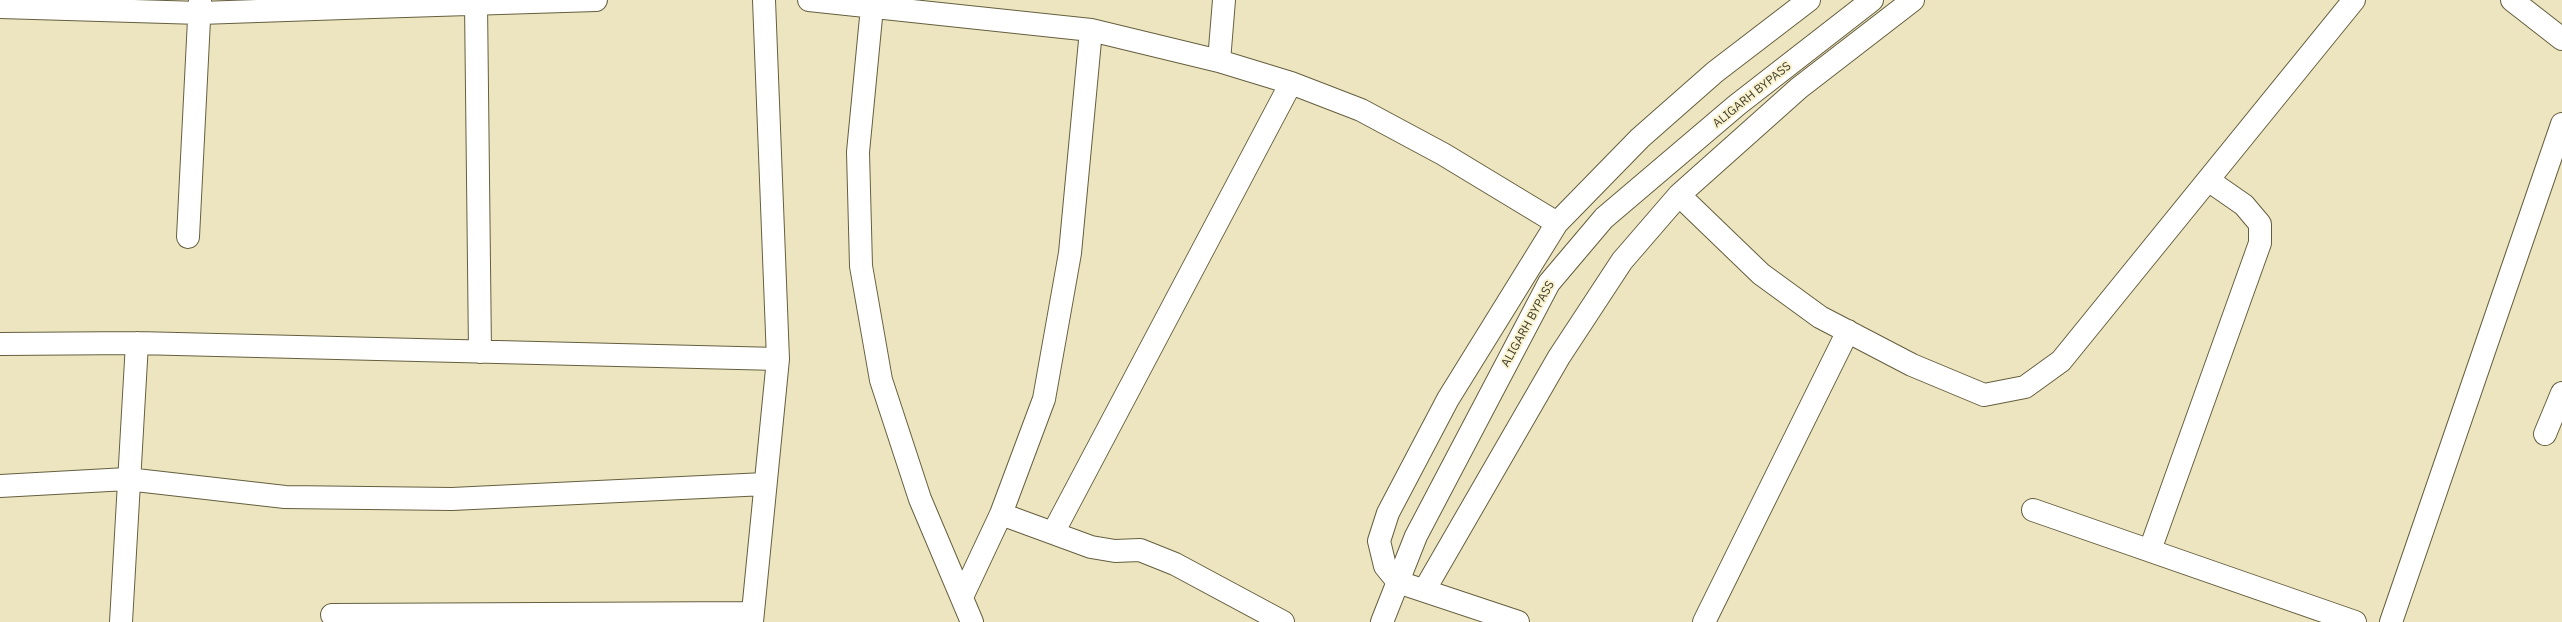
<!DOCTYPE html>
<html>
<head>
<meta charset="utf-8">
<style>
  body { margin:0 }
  canvas { display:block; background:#ece5c0 }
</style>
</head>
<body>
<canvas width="2562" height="622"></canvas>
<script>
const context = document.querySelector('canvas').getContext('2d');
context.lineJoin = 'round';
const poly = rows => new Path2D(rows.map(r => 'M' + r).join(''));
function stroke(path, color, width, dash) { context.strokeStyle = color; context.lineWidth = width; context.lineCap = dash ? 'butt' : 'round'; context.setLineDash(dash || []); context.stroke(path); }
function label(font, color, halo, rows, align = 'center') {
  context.font = font + ' "IBM Plex Sans",sans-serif'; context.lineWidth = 4; context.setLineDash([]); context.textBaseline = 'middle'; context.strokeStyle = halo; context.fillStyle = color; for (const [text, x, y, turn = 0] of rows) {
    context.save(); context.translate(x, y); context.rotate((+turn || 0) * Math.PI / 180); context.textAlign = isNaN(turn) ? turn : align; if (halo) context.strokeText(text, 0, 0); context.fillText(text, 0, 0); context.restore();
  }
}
const minor = poly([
  [809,0,1091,30,1219,61,1291,83,1053,533],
  [2512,0,2562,39],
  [476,3,480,352],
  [0,7,200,13,373,7,373,0],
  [373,7,596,0],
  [872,7,858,152,861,266,881,380,920,499,972,622],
  [1219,61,1224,0],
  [1291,83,1361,110,1443,154,1557,223],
  [1679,195,1761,274,1820,317,1912,365,1984,395,2025,387,2061,361,2354,0],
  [188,237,200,0],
  [0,344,137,343,778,359,764,0],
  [2545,434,2562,393],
  [0,486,127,479,285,497,452,499,765,484],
  [2033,510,2355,622],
  [1001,514,1091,547,1115,551,1140,550,1175,564,1283,622],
  [2150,550,2260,243,2260,224,2244,205,2208,180],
  [1425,589,1559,357,1622,261,1679,195,1799,88,1913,0],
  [962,597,1001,514,1044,399,1070,253,1091,30],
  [332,615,752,613],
  [121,622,137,343],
  [752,622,778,359],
  [1518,622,1398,582,1385,566,1379,541,1388,513,1448,399,1557,223,1640,138,1715,72,1809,0],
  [1704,622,1848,331],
  [2391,622,2562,124]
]);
const major = poly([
  [1382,622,1416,536,1549,283,1604,218,1737,105,1872,0]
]);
stroke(minor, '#665f3f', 24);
stroke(major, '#665f3f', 24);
stroke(minor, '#fff', 22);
stroke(major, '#fff', 22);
label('12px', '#3f3c2d', '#f9f2cd', [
  ["ALIGARH BYPASS",1752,95,-39],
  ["ALIGARH BYPASS",1528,324,-61]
]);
</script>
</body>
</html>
